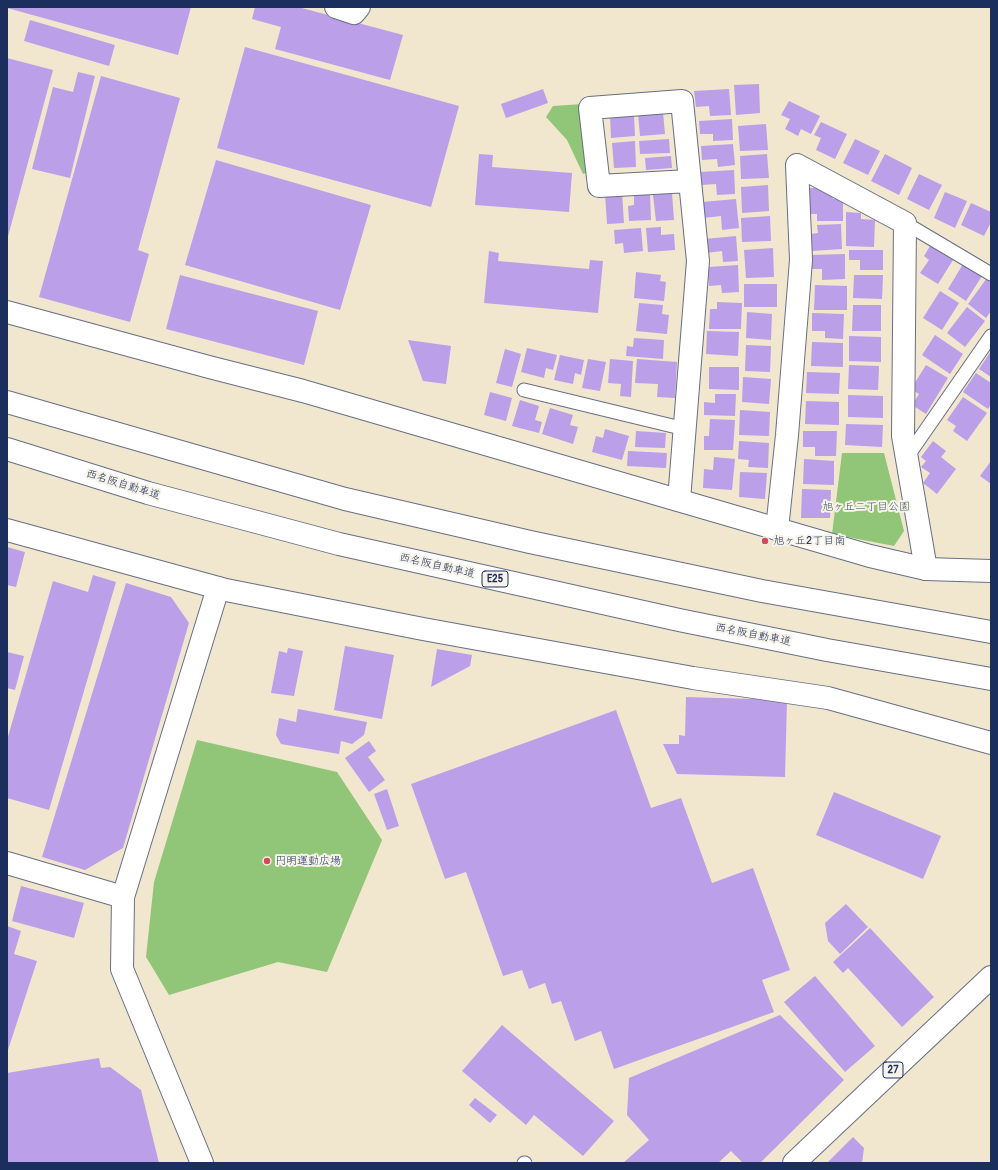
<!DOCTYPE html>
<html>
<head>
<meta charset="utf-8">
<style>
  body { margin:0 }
  #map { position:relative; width:998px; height:1170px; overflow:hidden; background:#f0e7ce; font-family:Pangolin,sans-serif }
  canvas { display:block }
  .frame { position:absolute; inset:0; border:8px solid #1b2f5e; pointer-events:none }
</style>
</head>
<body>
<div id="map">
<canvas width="998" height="1170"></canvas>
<div class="frame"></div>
</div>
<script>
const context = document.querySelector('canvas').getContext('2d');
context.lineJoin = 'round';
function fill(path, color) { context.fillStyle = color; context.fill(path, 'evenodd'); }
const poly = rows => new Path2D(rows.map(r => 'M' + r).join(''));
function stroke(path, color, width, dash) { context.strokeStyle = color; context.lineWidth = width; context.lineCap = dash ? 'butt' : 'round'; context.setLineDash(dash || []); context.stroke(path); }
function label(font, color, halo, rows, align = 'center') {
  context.font = font + ' Pangolin,"Klee One",sans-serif'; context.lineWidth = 4; context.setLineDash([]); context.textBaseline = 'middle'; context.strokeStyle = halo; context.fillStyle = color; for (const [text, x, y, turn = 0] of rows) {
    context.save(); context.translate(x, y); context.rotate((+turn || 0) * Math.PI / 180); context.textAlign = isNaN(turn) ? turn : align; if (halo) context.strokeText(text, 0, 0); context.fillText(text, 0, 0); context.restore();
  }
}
fill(poly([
  [583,104,589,172,583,174,567,140,546,117,553,106],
  [842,453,884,453,904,531,894,546,832,534],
  [197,740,337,772,382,840,327,972,278,962,169,995,146,957,154,882]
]), '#91c678');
fill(poly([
  [7,7,191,7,178,55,7,8],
  [255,7,298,7,403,35,390,80,275,49,281,27,252,19],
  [30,20,115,45,109,66,24,41],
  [245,47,459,106,431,207,217,148],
  [7,58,53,70,7,240],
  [78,72,95,76,70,178,32,169,53,87,73,92],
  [101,76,180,98,138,250,149,254,130,322,39,297],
  [759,84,760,113,736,115,734,85],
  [543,89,548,103,506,118,501,104],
  [729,89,731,115,710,116,709,106,696,107,694,91],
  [789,101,820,116,811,134,801,129,798,136,785,129,790,119,781,115],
  [663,112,665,134,640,136,638,114],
  [634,115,635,136,611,138,610,116],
  [732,119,733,140,713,141,713,134,700,134,699,121],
  [821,122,847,134,835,159,816,150,821,138,814,135],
  [766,124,768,150,740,151,738,126],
  [669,139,670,153,640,154,639,141],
  [855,139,880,151,868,175,843,163],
  [635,141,636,167,614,168,612,143],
  [733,144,735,165,718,167,717,159,702,160,701,146],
  [479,154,493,155,492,167,572,173,569,212,475,205],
  [767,154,769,178,741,179,740,156],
  [885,154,912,168,899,195,871,181],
  [671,156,672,168,646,170,645,158],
  [216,160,371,205,340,310,185,265],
  [734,170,735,194,717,195,716,184,701,185,700,172],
  [919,174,942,185,929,210,907,199],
  [768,185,769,211,742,213,741,187],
  [809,188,823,188,824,192,833,192,833,199,843,199,843,221,817,221,817,214,805,214,805,199,809,199],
  [945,192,967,201,955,228,934,218],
  [622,193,624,223,607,224,605,194],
  [650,193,651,220,629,221,628,206,634,205,634,194],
  [672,193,674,220,656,221,653,195],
  [736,199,739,228,722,230,721,216,703,218,702,202],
  [971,203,991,212,991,222,984,236,961,225],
  [846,212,861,213,861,219,875,220,874,247,846,246],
  [770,216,771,241,742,242,741,218],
  [841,224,842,249,812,251,811,234,818,233,817,225],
  [661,227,661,235,674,234,675,250,648,252,646,228],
  [641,228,643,251,624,253,623,243,615,244,614,230],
  [736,236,738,261,723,262,722,251,706,253,704,239],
  [930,246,953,260,938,284,920,273,929,260,924,256],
  [773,248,774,277,746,278,744,250],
  [849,250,883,250,883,270,860,270,860,260,849,260],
  [489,251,499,253,498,261,589,269,590,260,603,261,598,313,484,303],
  [845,254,845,279,822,280,822,269,810,269,810,255],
  [963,264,982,276,966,301,948,289],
  [738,265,739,292,722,293,721,285,709,286,708,267],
  [636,272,661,275,660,281,666,282,664,301,634,298],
  [180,275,318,311,304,365,166,329],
  [854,275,883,275,882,299,853,298],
  [987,278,991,281,991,311,986,318,968,304],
  [744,284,777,284,777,307,744,307],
  [815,285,847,286,847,310,814,310],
  [940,291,959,303,942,330,923,318],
  [717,302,742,303,741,329,709,329,710,309,717,309],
  [639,303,663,305,662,314,669,315,667,334,636,331],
  [853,305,881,305,881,331,852,331],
  [967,307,985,321,965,347,947,333],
  [747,312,772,314,771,340,746,338],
  [812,313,844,314,843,339,825,338,825,331,812,331],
  [707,331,739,332,738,356,706,354],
  [935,335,963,354,950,374,922,355],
  [849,336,881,337,881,362,849,361],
  [634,338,664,340,663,359,626,356,627,346,633,347],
  [408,340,451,346,446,384,423,381],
  [812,342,843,343,843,367,811,366],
  [746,345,771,346,770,372,745,371],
  [527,348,557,355,553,370,546,368,544,378,521,372],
  [505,349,521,354,512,387,496,383],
  [991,351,991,377,979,369],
  [560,355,584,360,581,375,575,373,573,384,554,380],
  [588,359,606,362,600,391,582,388],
  [610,359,633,361,631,397,620,396,621,384,608,383],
  [637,359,677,362,675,398,657,397,658,384,635,383],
  [849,365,879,366,878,390,848,389],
  [926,365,948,378,926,414,912,405,919,394,911,389],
  [709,367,739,367,739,390,709,389],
  [807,372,840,373,839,394,806,393],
  [976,373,991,383,991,404,988,409,963,392],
  [743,377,771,379,769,404,742,402],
  [490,392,512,398,506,421,484,415],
  [715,394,736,394,735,416,704,415,704,402,715,403],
  [848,395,883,396,883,418,848,417],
  [963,397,987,413,967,441,953,431,956,426,947,420],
  [520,400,539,406,535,420,542,422,539,433,512,426],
  [806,401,839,402,839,425,805,424],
  [550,408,573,415,570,425,578,427,573,444,542,434],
  [740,410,770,412,769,436,739,435],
  [710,419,735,420,733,450,704,450,704,436,709,436],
  [846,424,883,425,882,447,845,445],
  [605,429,629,436,622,460,592,452,596,436,603,438],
  [636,431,666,433,665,448,635,447],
  [803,431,837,431,836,456,815,456,815,447,803,447],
  [739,441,769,443,768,468,748,467,749,460,738,459],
  [933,441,946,451,941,457,956,469,937,494,923,483,930,473,921,467,926,461,921,457],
  [628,451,667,453,666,468,627,466],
  [714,457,735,459,732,490,703,488,704,469,713,470],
  [804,459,834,461,834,485,803,484],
  [991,461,991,484,980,476],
  [740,472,767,473,765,499,739,497],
  [802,489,831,490,830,518,801,518],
  [7,547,25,552,16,587,7,585],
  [93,575,116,582,49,810,7,798,7,740,53,581,88,592],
  [126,583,171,597,189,623,123,848,85,870,42,857],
  [345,646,394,655,382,719,334,710],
  [288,648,303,651,294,696,271,693,279,651,287,653],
  [437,649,472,655,470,666,431,687],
  [7,652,24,656,15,690,7,688],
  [686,697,787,700,785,777,677,774,663,744,679,744,679,735,685,736],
  [298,709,367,722,364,735,352,744,341,741,339,754,281,744,276,735,279,718,296,722],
  [616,710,651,808,681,798,712,883,753,868,790,970,762,980,774,1012,614,1069,601,1031,575,1041,561,1001,552,1004,545,983,529,989,522,970,503,976,466,872,445,879,411,784],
  [369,741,376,751,368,757,385,780,369,792,345,758],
  [387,789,399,826,387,830,374,794],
  [834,792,941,836,923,879,816,835],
  [21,886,84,903,74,938,12,921],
  [846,904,868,927,840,954,828,941,825,923],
  [7,926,21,931,14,954,37,961,7,1053],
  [870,928,934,997,902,1027,848,968,843,973,833,962],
  [815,976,875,1046,845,1072,784,1002],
  [780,1015,844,1080,760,1163,743,1163,731,1151,718,1163,623,1163,649,1140,627,1115,629,1078],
  [502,1025,614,1121,583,1156,534,1115,526,1125,462,1071],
  [99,1058,101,1068,110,1067,141,1090,159,1163,7,1163,7,1073],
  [475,1098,497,1115,490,1123,469,1105],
  [853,1137,864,1148,862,1163,827,1163]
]), '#bc9fe9');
const service = poly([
  [905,223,991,274],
  [524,390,685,429],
  [907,457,991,336],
  [524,1163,525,1163]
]);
const minor = poly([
  [336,7,354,13,359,7],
  [679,500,698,261,682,101,590,108,599,186,689,181],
  [777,529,787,435,801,260,797,165,905,223,903,436,926,569],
  [7,863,123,897],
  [202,1163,122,969,123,897,218,588]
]);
const tertiary = poly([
  [7,312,209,367,303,391,870,556,926,569,991,571],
  [7,530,226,590,423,629,693,678,828,698,991,743]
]);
const primary = poly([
  [794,1163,991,977]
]);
const motorway = poly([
  [7,402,345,499,530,542,762,591,991,632],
  [7,449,148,493,339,544,679,620,827,650,991,679]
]);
stroke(service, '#666f85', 15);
stroke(minor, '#666f85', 24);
stroke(tertiary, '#666f85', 24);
stroke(primary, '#666f85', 24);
stroke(motorway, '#666f85', 24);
stroke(service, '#fff', 13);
stroke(minor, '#fff', 22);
stroke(tertiary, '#fff', 22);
stroke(primary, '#fff', 22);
stroke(motorway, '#fff', 22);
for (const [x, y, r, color] of [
  [765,541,4,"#d1495b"],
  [267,861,4,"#d1495b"]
]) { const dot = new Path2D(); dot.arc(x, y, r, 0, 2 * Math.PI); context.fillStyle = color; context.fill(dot); stroke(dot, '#f7f3e8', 1.5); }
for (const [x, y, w] of [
  [495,579,26],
  [893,1070,20]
]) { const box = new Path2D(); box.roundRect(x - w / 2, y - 8, w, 16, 3); context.fillStyle = '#f7f3e8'; context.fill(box); stroke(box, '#1b2f5e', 1); }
label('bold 10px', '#1b2f5e', null, [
  ["E25",495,579],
  ["27",893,1070]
]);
label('11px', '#1b2f5e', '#f7f3e8', [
  ["西名阪自動車道",123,485,17],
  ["西名阪自動車道",437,566,13],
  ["西名阪自動車道",753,635,11]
]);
label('11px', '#385564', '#f7f3e8', [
  ["旭ヶ丘二丁目公園",866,507]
]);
label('11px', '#1b2f5e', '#f7f3e8', [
  ["旭ヶ丘2丁目南",773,541],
  ["円明運動広場",275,861]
], 'left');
</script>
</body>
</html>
